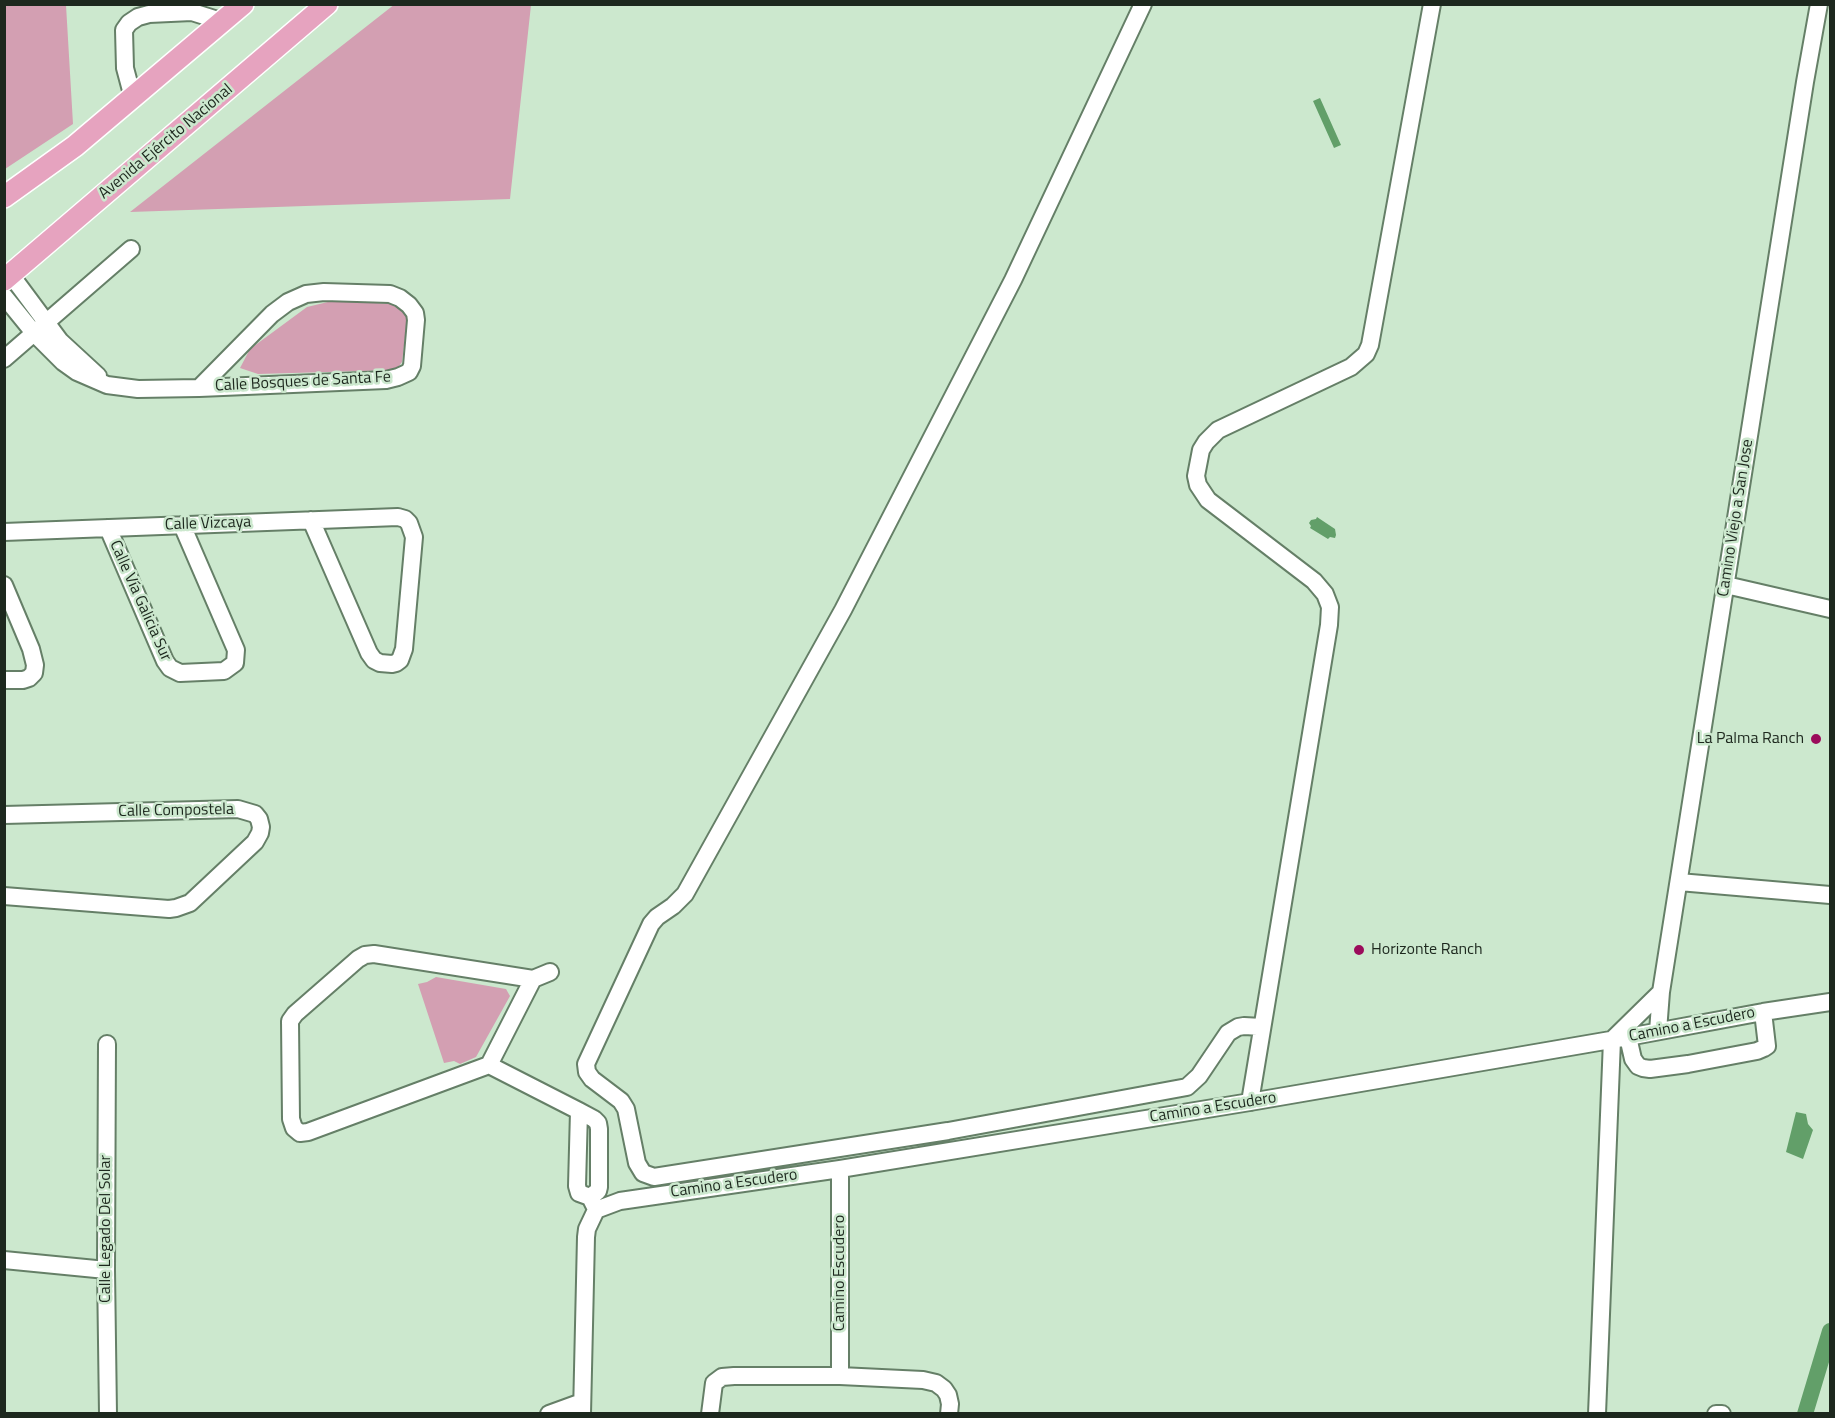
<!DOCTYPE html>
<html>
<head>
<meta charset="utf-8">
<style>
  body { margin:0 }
  #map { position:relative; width:1835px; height:1418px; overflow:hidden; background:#cce8ce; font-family:"Titillium Web",sans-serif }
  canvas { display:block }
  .frame { position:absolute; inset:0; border:6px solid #1d281e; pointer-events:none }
</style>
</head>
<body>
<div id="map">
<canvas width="1835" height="1418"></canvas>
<div class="frame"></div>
</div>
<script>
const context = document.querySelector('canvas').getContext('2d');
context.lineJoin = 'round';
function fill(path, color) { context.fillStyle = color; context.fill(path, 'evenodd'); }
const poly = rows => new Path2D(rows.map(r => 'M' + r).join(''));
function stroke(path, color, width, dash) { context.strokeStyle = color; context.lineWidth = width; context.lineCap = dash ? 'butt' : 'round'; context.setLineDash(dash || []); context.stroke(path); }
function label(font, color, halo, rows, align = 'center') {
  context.font = font + ' "Titillium Web",sans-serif'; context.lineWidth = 5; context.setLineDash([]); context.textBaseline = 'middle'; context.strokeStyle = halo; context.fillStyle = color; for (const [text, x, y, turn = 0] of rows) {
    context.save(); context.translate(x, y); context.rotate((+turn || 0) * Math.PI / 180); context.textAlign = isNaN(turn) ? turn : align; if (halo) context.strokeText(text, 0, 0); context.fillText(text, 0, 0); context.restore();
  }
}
fill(poly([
  [5,4,66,5,73,124,5,169],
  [395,4,531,5,510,199,130,212],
  [332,301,397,304,408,312,402,362,396,370,258,374,240,368,250,349,307,307],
  [436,977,506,989,510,996,476,1057,460,1064,454,1061,444,1063,418,984,427,982]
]), '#d39fb2');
fill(poly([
  [1320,98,1341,145,1334,148,1313,101],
  [1317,517,1335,529,1336,535,1335,538,1330,537,1328,539,1310,528,1311,526,1309,523,1311,520,1316,519],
  [1796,1112,1806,1114,1808,1124,1813,1130,1803,1159,1786,1152]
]), '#629f69');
stroke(poly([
  [1805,1414,1830,1331]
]), '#629f69', 16);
const minor = poly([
  [1143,4,1013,280,843,610,685,894,673,906,657,917,651,924,586,1064,587,1072,592,1079,621,1101,626,1109,637,1163,643,1173,654,1177,948,1131,1187,1087,1199,1076,1228,1033,1238,1027,1244,1026,1262,1027],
  [133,98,125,68,124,30,129,23,138,17,149,14,192,12,224,22],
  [11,275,60,341,98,376],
  [4,296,34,333,63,362,77,372,107,385,138,389,199,388,223,387,386,380,398,377,409,372,412,366,416,320,415,313,409,305,400,298,390,294,324,292,306,294,288,302,272,314,199,388],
  [4,359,131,249],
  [108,528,165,661,170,668,180,673,224,671,235,663,236,650,182,525],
  [4,532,398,517,405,519,409,523,414,537,404,649,400,660,396,663,392,664,380,663,374,660,369,653,311,520],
  [4,585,31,649,35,665,34,673,29,678,23,680,4,680],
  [1726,585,1830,609],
  [4,815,238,809,255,814,259,819,261,827,260,833,255,842,190,903,176,908,169,909,4,896],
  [1679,882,1830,895],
  [533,979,489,1065,308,1132,300,1133,294,1128,291,1119,290,1021,295,1014,358,959,365,955,374,954,533,979,550,972],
  [1658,1031,1661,992,1805,82,1819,4],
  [1628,1037,1633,1059,1638,1066,1643,1068,1650,1069,1688,1064,1757,1051,1764,1048,1767,1046,1763,1012],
  [107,1044,106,1270,108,1414],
  [489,1065,579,1111,594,1119,598,1123,599,1129,599,1187,598,1191,590,1197],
  [1250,1102,1329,625,1330,607,1325,594,1314,581,1208,500,1198,485,1196,476,1201,450,1206,442,1218,430,1351,367,1366,354,1370,345,1432,4],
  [579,1111,577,1186,579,1193,590,1197,595,1207],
  [596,1210,620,1201,840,1169,1250,1102,1628,1037,1763,1012,1830,1002],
  [4,1260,106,1270],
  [840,1376,840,1169],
  [549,1414,582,1402],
  [582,1414,586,1237,587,1229,596,1210],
  [710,1414,714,1383,722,1377,734,1376,840,1376,923,1380,936,1383,944,1389,948,1395,950,1404,949,1414],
  [1597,1414,1612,1040,1661,992],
  [1716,1414,1722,1414]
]);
const major = poly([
  [4,197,75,146,243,4],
  [4,280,327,4]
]);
stroke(minor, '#657f67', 20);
stroke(major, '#fff', 24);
stroke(minor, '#fff', 16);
stroke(major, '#e6a3bf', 21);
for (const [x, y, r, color] of [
  [1816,739,6,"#9b0b5b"],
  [1359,950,6,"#9b0b5b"]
]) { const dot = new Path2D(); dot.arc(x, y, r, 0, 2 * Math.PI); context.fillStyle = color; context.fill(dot); stroke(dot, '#cce8ce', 2); }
label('16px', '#1d281e', '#cce8ce', [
  ["Avenida Ejército Nacional",166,142,-40],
  ["Calle Bosques de Santa Fe",303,382,-3],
  ["Camino Viejo a San Jose",1736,518,-81],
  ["Calle Vizcaya",208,524,-2],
  ["Calle Vía Galicia Sur",140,601,66],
  ["Calle Compostela",176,811,-1],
  ["Camino a Escudero",1692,1025,-11],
  ["Camino a Escudero",1213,1108,-9],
  ["Camino a Escudero",734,1184,-8],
  ["Calle Legado Del Solar",106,1229,-90],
  ["Camino Escudero",840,1273,-90]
]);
label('16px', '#1d281e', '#cce8ce', [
  ["La Palma Ranch",1804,739],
  ["Horizonte Ranch",1371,950,"left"]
], 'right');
</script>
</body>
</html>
